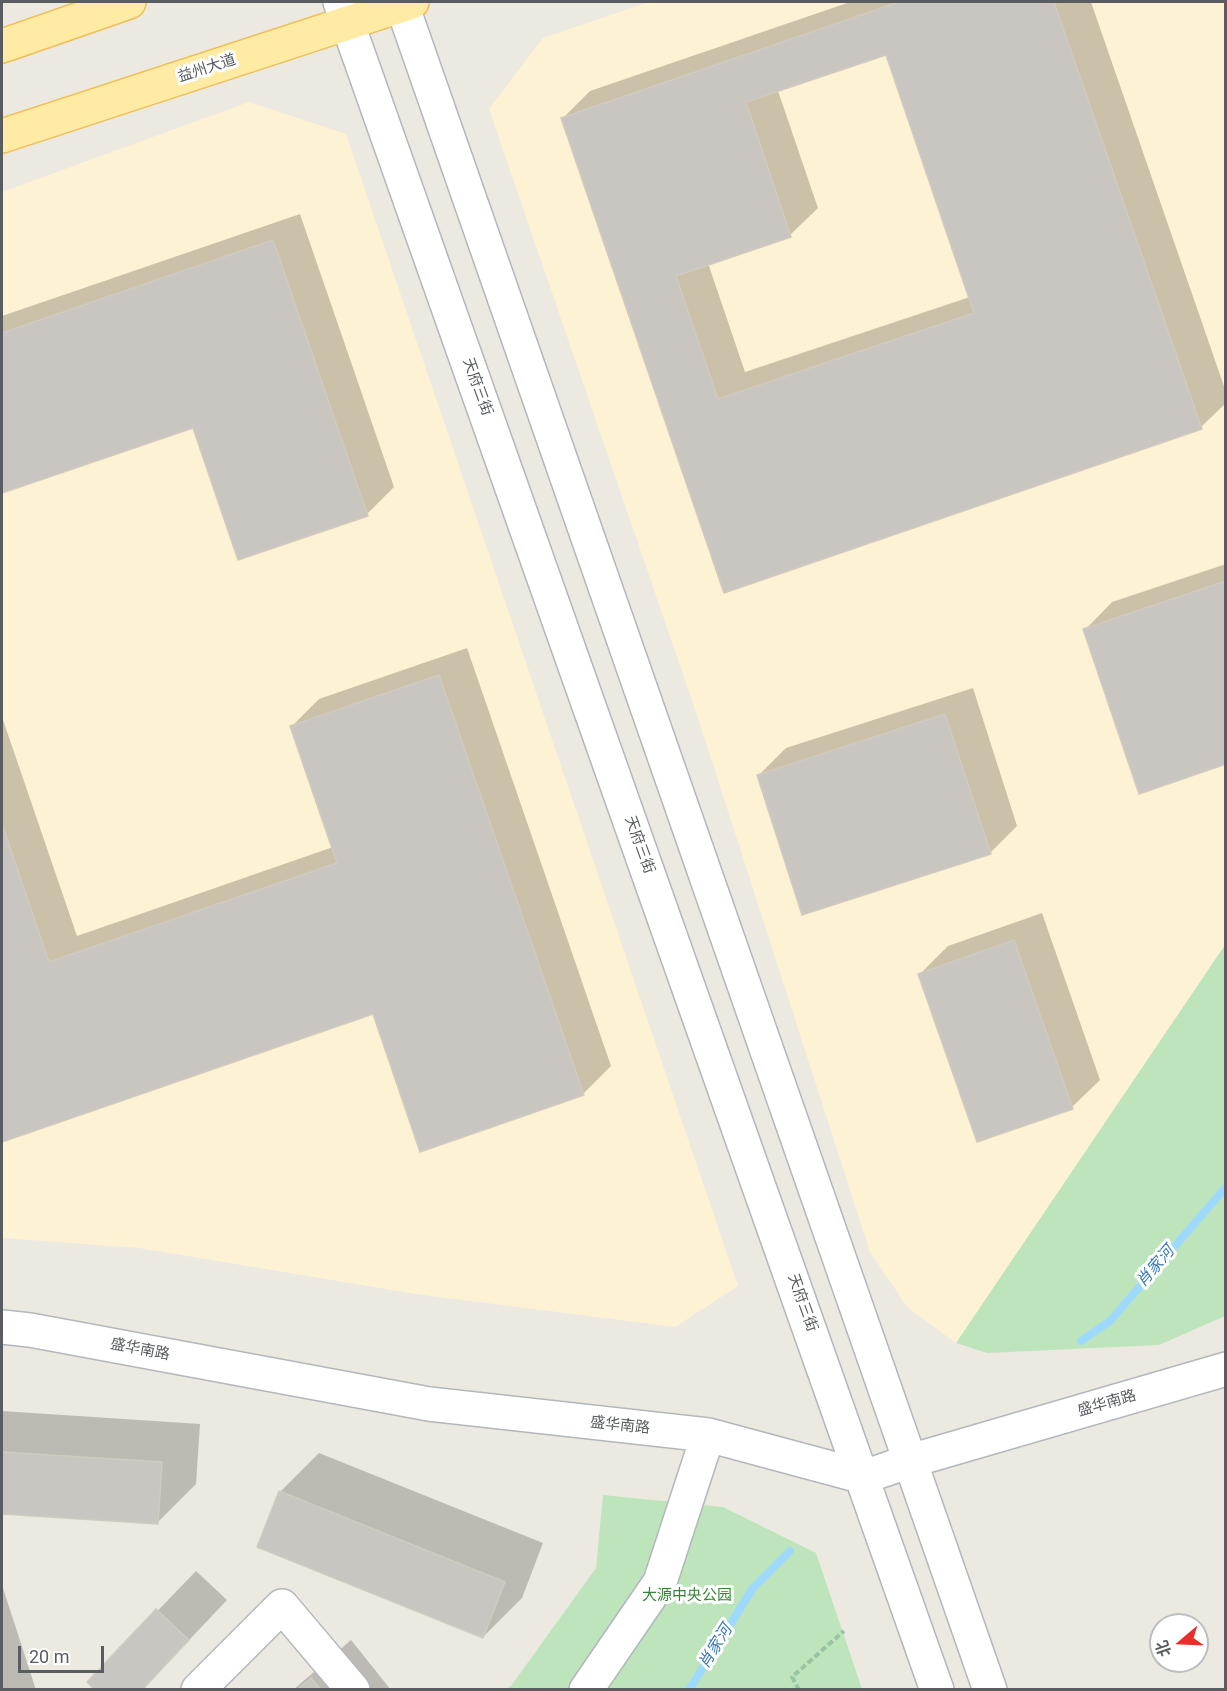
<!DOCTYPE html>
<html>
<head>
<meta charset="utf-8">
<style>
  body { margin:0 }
  #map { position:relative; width:1227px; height:1691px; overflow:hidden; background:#ece9e0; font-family:Roboto,"Noto Sans SC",sans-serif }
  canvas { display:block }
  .frame { position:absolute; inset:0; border:3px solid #595d61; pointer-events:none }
  .north { position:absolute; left:1149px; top:1613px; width:60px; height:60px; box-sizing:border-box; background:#fff; border:2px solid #bdbec0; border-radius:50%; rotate:251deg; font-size:16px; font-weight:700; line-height:24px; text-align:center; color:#595d61 }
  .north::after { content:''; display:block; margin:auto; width:21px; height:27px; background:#e92f2a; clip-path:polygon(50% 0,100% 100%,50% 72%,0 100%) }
  .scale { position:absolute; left:18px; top:1646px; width:86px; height:27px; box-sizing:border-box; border:3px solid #595d61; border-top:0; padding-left:8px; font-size:18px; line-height:21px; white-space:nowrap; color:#595d61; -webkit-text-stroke:4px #fff; paint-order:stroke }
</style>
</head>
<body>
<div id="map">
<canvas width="1227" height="1691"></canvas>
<div class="frame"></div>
<div class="north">北</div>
<div class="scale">20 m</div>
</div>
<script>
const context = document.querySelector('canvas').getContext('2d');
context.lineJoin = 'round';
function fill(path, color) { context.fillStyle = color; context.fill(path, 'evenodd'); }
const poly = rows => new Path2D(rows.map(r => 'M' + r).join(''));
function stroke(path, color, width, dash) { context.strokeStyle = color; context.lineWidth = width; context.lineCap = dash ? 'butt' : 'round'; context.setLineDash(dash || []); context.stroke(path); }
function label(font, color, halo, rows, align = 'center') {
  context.font = font + ' Roboto,"Noto Sans SC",sans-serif'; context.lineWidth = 6; context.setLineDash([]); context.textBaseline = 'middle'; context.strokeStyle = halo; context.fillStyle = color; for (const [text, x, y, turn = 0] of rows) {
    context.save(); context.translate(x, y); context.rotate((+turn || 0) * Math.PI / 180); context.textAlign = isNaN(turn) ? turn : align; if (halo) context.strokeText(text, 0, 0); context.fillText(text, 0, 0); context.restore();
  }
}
fill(poly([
  [649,2,1225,2,1225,945,956,1343,908,1308,870,1252,698,718,489,109,543,38],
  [249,102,346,134,738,1286,675,1327,416,1294,139,1248,2,1238,2,192]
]), '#fef2d4');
fill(poly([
  [1225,945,1225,1316,1159,1345,987,1353,956,1343],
  [603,1495,723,1507,816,1553,862,1689,504,1690,511,1686,596,1568]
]), '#bee4bc');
fill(poly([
  [850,2,1091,2,1226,392,1226,403,1201,427,725,591,562,119,590,91],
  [887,53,970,297,745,372,708,263,790,235,818,208,778,91],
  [300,214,394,487,367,514,194,426,2,492,2,316],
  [1226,564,1226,763,1085,630,1112,602],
  [467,648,611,1066,583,1094,374,1012,2,1140,2,717,77,936,333,847,292,726,319,699],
  [973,688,1017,826,990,853,759,775,786,748],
  [1042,913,1100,1080,1072,1107,920,974,948,946],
  [2,1411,200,1424,196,1484,157,1523,2,1512],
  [319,1453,543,1543,522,1598,483,1637,280,1492],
  [196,1571,227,1600,158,1673,89,1682],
  [2,1585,36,1690,2,1690],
  [351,1640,391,1690,293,1690]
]), '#0003');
stroke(poly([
  [1081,1341,1110,1321,1226,1187],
  [689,1690,753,1588,790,1551]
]), '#9edaff', 8);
const building = poly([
  [899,2,1054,2,1202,429,724,593,561,118,899,2],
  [886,55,974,313,718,399,676,276,791,237,746,102,886,55],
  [273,240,368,516,238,560,193,428,2,493,2,333,273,240],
  [1226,581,1226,764,1139,794,1083,629,1226,581],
  [439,675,584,1095,420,1152,373,1014,2,1142,2,824,49,962,337,863,290,726,439,675],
  [945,714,991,854,802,915,757,775,945,714],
  [1014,940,1073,1109,977,1142,918,974,1014,940],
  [2,1452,162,1462,158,1524,2,1514,2,1452],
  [279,1491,505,1582,483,1638,257,1547,279,1491],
  [156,1609,189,1640,142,1690,95,1690,87,1682,156,1609],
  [311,1678,321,1690,297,1690,311,1678]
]);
fill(building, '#c9c5c0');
stroke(building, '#d1cabf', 1.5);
const minor = poly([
  [340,2,937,1690],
  [401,2,990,1690],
  [2,1327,30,1330,429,1404,708,1435,864,1477,910,1461,1226,1369],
  [198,1690,282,1606,353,1690],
  [586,1690,660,1582,708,1435]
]);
const major = poly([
  [2,46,129,2],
  [2,136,412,2]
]);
stroke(minor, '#b3b7bb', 36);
stroke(major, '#f1bd55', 36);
stroke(poly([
  [799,1690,792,1677,844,1631]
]), '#95c5a1', 4, [6, 3]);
stroke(minor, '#fff', 33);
stroke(major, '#ffeba3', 33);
label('15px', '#595d61', '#fff', [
  ["益州大道",207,69,-18],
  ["天府三街",477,387,70],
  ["天府三街",639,845,70],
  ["天府三街",802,1303,70],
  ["盛华南路",140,1350,11],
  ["盛华南路",1107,1404,-16],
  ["盛华南路",620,1426,6]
]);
label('15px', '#358535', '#fff', [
  ["大源中央公园",687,1596]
]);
label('italic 16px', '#3c7ab0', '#fff', [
  ["肖家河",1156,1267,-49],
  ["肖家河",716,1647,-58]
]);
</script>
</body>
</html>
